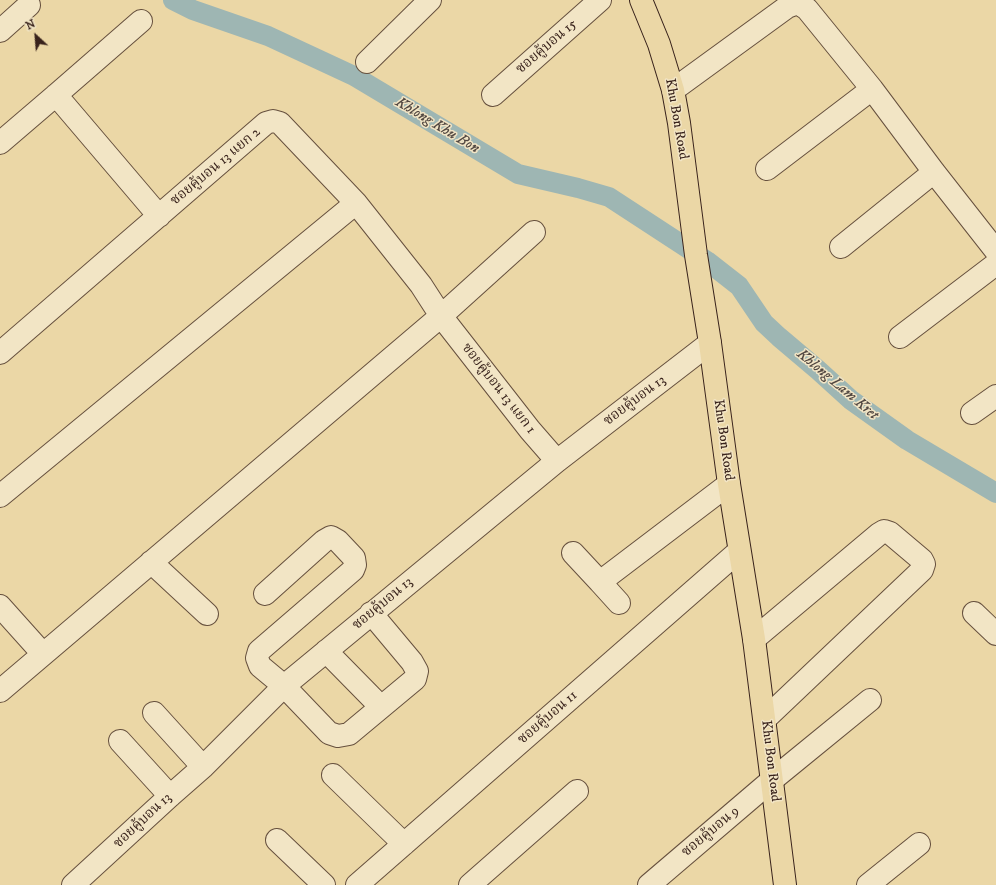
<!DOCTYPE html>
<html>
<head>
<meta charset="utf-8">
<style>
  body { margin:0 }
  #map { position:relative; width:996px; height:885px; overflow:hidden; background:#ebd7a6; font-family:"IM FELL DW Pica",serif }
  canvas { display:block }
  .north { position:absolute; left:16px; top:16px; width:40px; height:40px; -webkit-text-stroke:3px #f2e5c5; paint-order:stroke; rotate:334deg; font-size:11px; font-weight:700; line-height:16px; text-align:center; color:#39231c }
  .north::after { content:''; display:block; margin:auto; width:14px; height:18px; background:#39231c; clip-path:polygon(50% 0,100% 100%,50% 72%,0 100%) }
</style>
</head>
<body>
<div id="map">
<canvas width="996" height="885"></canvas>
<div class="north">N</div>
</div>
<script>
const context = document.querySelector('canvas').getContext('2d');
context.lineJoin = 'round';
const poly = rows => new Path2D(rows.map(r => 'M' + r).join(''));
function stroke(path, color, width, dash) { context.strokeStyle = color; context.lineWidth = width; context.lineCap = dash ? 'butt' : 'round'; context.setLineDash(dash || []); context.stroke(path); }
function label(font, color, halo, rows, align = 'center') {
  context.font = font + ' "IM FELL DW Pica","Noto Serif Thai",serif'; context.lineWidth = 3; context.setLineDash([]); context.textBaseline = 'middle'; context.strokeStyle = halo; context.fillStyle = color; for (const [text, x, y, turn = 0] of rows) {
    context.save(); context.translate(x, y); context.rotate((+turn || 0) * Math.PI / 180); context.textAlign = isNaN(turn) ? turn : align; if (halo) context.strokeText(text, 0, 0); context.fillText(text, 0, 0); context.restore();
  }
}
stroke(poly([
  [173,0,193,10,268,36,354,76,518,174,578,188,609,197,707,261,739,286,764,323,779,337,818,370,851,400,907,440,996,493]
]), '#9eb6b3', 20);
const minor = poly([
  [0,31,29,5],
  [367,62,430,0],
  [673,90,787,7,798,3,807,9,872,89,934,172,996,251],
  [56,95,159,216],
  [493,95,600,0],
  [0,143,56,95,141,21],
  [767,169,872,89],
  [841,247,934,172],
  [900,337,996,264],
  [0,353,266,123,273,121,280,123,356,203,421,285,441,316,530,430,557,461],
  [972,413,996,396],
  [0,496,356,203],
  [573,553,600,582,729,484],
  [151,562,207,614],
  [600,582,619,603],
  [265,594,324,541,331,537,338,541,354,558,355,565,353,570,259,651,257,658,260,666,284,686,329,733,338,736,349,734,415,679,417,671,412,662,371,613],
  [0,606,43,654],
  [974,613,996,634],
  [754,639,879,534,884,531,890,533,922,560,924,564,922,570,765,719],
  [326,651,381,707],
  [0,691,441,316,534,232],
  [154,713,203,767],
  [120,741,170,796],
  [333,775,404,844],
  [277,840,324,885],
  [73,885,170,796,203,767,284,686,557,461,710,343],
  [357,885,739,551],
  [470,885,577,791],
  [649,885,772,780,870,700],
  [868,885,919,844]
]);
const major = poly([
  [641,0,659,44,673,90,679,123,696,255,710,343,729,484,754,639,785,885]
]);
stroke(minor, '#66503e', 24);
stroke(major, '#39231c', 24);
stroke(minor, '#f2e5c5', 22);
stroke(major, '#ebd7a6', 22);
label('14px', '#39231c', '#f2e5c5', [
  ["ซอยคู้บอน 15",547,47,-41],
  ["Khu Bon Road",676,119,80],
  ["ซอยคู้บอน 13 แยก 2",216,167,-40],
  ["ซอยคู้บอน 13 แยก 1",498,389,52],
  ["ซอยคู้บอน 13",635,401,-37],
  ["Khu Bon Road",723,440,82],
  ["ซอยคู้บอน 13",383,604,-40],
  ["ซอยคู้บอน 11",548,718,-41],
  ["Khu Bon Road",770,761,83],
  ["ซอยคู้บอน 13",143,821,-43],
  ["ซอยคู้บอน 9",711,832,-40]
]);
label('italic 15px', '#524842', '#f2e5c5', [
  ["Khlong Khu Bon",437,126,31],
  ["Khlong Lam Kret",837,385,40]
]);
</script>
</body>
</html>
